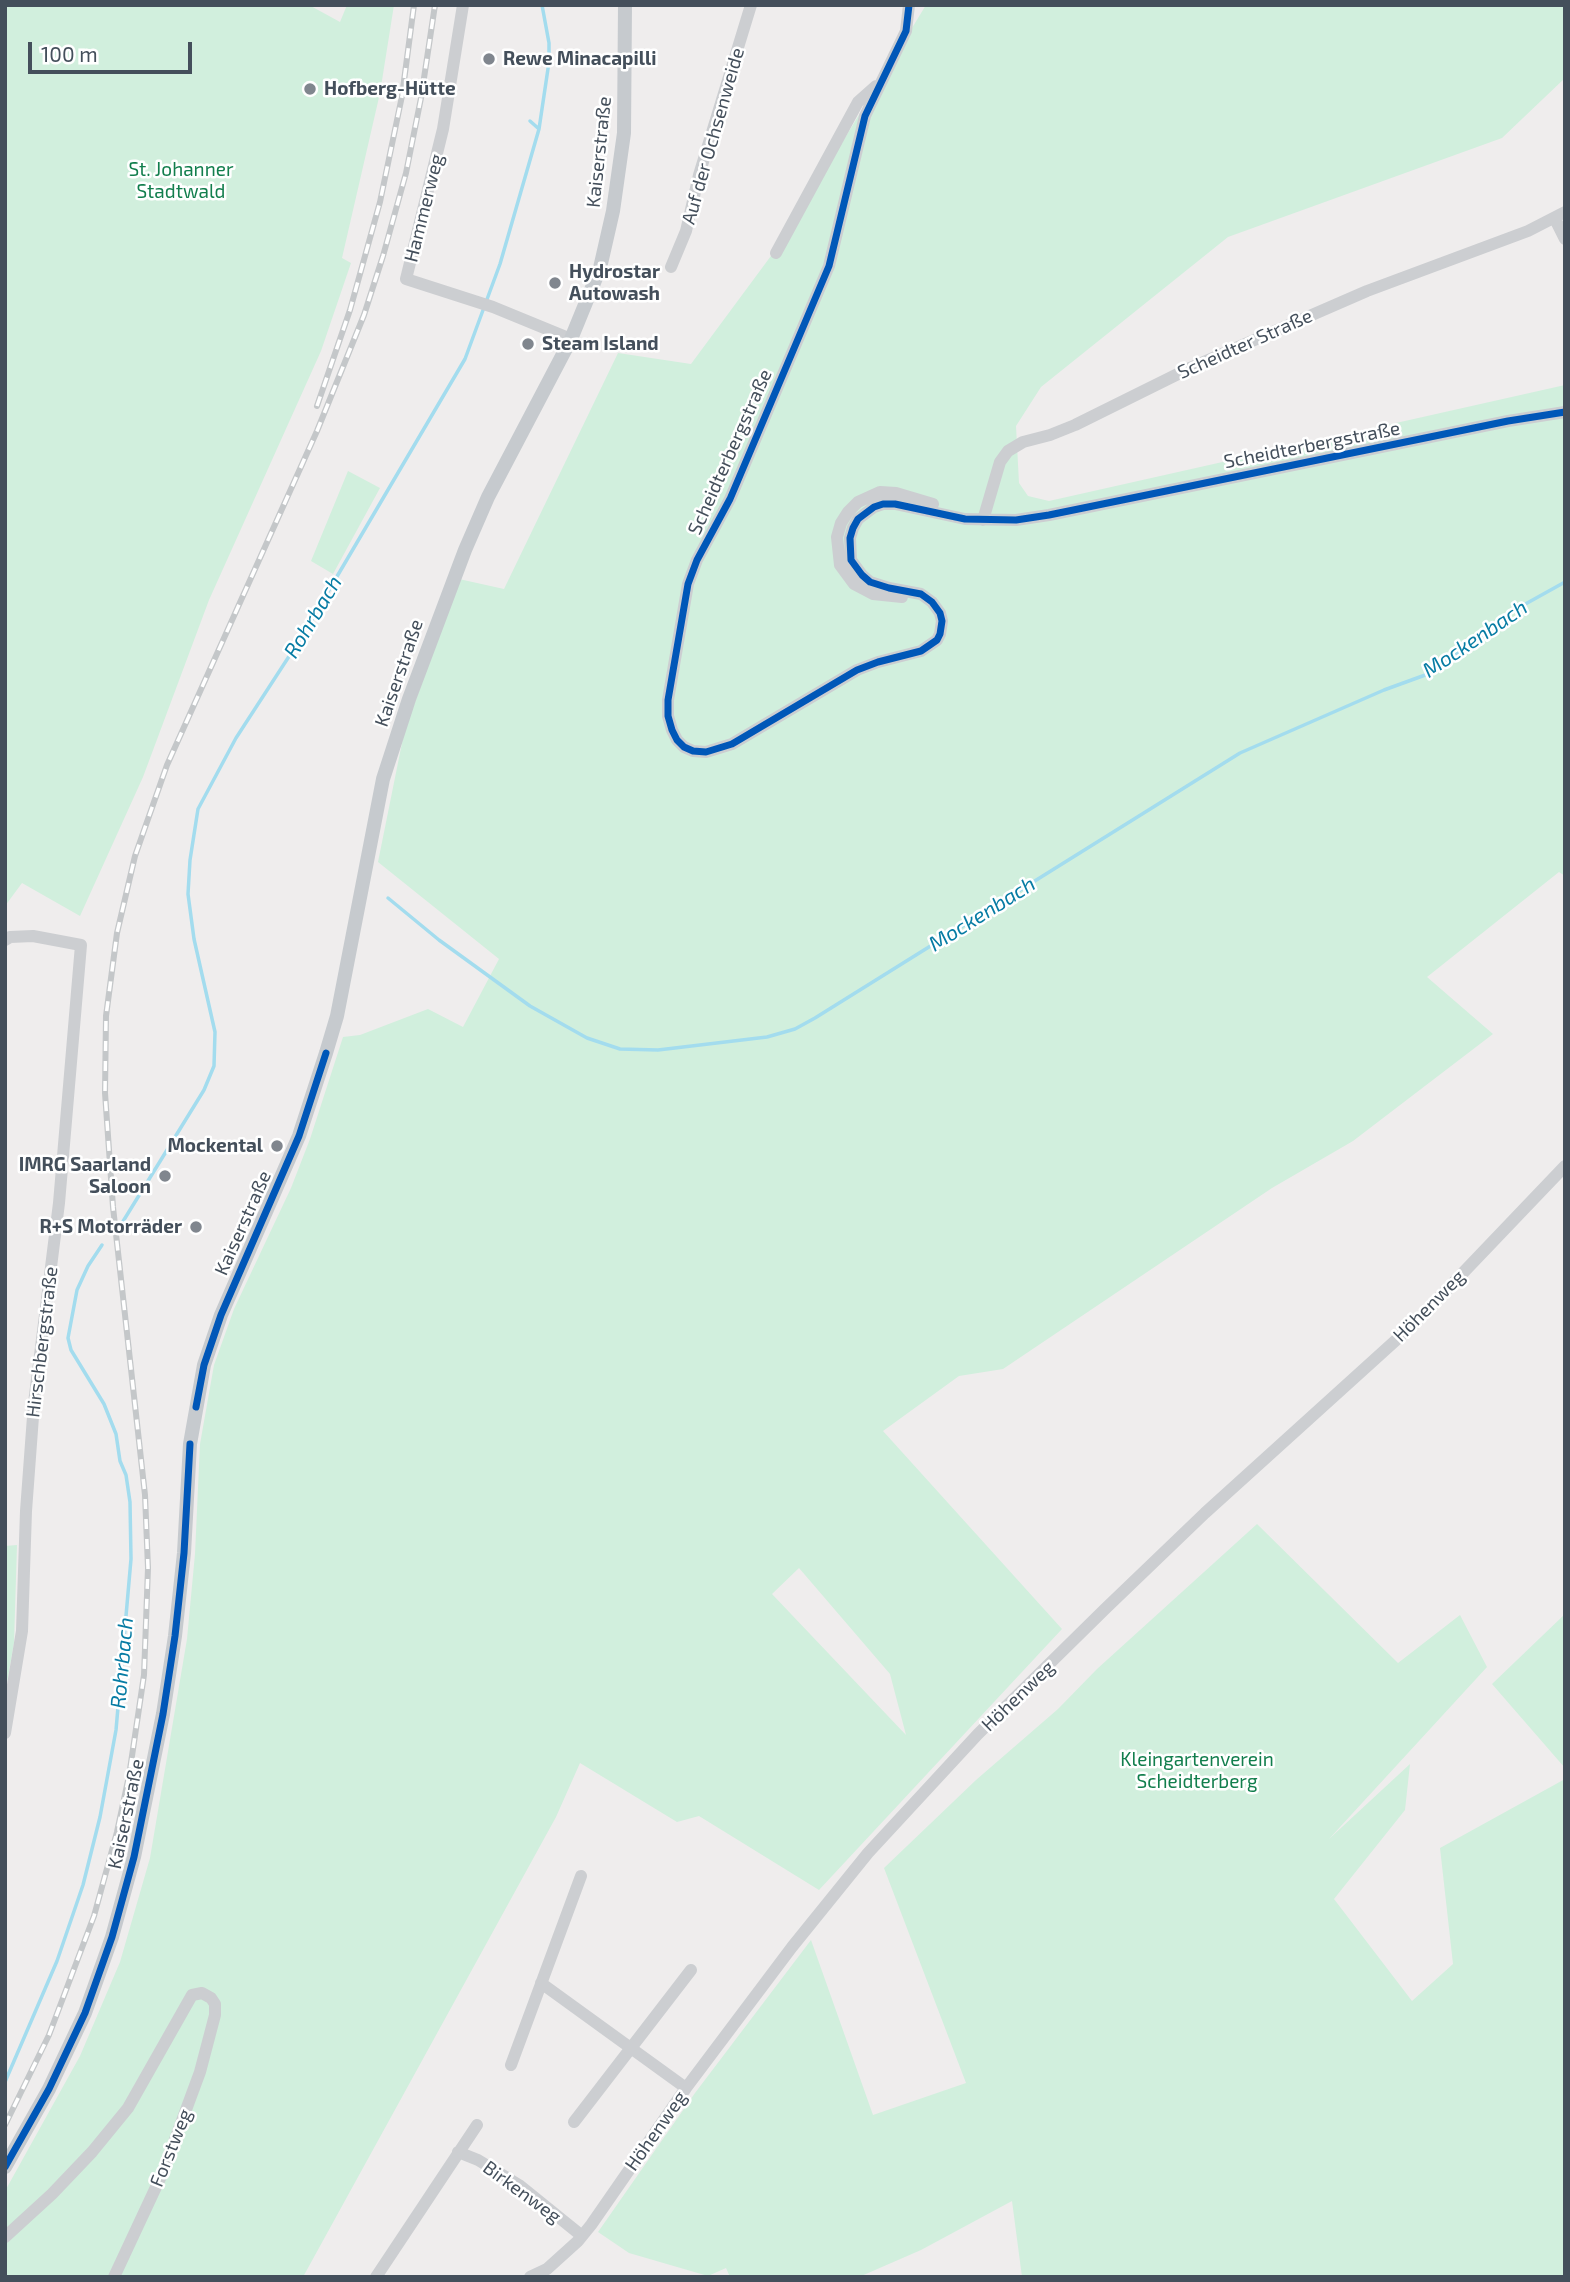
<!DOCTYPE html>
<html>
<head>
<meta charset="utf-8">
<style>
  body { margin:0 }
  #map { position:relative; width:1570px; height:2282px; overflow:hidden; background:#efeded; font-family:"Exo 2",sans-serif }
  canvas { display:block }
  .frame { position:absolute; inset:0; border:7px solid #444f5b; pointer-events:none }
  .scale { position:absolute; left:28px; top:42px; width:164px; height:32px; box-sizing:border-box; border:4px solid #444f5b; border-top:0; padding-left:9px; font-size:21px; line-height:24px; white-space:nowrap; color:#444f5b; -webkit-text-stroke:5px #fff; paint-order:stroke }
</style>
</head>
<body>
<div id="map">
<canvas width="1570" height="2282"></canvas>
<div class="frame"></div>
<div class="scale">100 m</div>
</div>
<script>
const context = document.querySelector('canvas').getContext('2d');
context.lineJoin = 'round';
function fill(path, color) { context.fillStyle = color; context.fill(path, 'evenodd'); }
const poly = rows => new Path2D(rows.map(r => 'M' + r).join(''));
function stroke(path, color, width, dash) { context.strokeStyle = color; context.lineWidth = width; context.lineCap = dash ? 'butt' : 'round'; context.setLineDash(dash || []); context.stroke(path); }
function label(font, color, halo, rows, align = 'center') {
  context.font = font + ' "Exo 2",sans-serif'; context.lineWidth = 5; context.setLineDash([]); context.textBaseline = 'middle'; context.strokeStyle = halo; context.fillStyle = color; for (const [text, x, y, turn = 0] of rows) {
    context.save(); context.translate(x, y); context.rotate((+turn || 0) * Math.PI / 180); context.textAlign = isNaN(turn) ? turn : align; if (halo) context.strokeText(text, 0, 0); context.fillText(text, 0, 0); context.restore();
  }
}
fill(poly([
  [5,5,309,5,340,22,347,5,394,5,380,93,342,258,351,263,321,351,209,600,143,777,80,916,22,883,5,906],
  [926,5,1565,5,1565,78,1502,138,1228,237,1041,387,1016,426,1019,483,1028,496,1049,501,1565,385,1565,876,1559,872,1427,977,1493,1034,1353,1141,1272,1188,1003,1369,959,1376,883,1431,1062,1629,819,1890,699,1816,677,1822,580,1763,556,1817,303,2277,5,2277,5,2191,80,2056,120,1962,150,1858,187,1639,195,1554,200,1444,214,1365,234,1309,291,1188,310,1139,343,1037,360,1035,428,1009,463,1027,499,959,378,862,404,733,459,579,504,589,618,353,691,364,782,241],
  [799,1568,890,1674,906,1735,772,1594],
  [348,471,380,488,333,574,311,561],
  [1257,1524,1398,1663,1460,1615,1487,1667,1329,1839,1410,1764,1405,1810,1334,1899,1412,2001,1453,1964,1440,1848,1565,1779,1565,2277,1022,2277,1012,2201,921,2250,859,2277,730,2277,726,2268,708,2276,629,2253,598,2232,695,2093,811,1940,873,2115,966,2083,884,1868,976,1780,1058,1709,1097,1669],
  [17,1545,14,1643,5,1694,5,1546],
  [1565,1614,1565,1768,1492,1684]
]), '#d1efdd');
stroke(poly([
  [530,121,539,129],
  [388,898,439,940,530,1006,587,1038,620,1049,658,1050,767,1037,795,1029,815,1018,1240,753,1384,690,1428,674,1484,635,1502,617,1565,582],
  [122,1223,204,1090,214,1066,215,1032,194,939,188,894,190,860,198,809,236,738,299,641,465,359,500,264,539,129,549,62,549,43,542,5],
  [5,2082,57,1961,83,1885,100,1817,116,1730,131,1559,130,1502,126,1475,120,1461,116,1434,104,1404,71,1350,68,1338,77,1290,88,1266,102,1245]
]), '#a3dcee', 3.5);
stroke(poly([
  [463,5,443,129,406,279,493,307,571,339],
  [909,5,906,31,865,116,829,266,730,499,697,560,688,584,668,700,668,716,672,730,677,740,684,747,693,751,706,752,732,744,857,670,878,662,921,651,937,640,940,634,942,621,940,613,932,602,921,594,889,588,870,582,862,575,851,560,850,538,853,528,858,519,874,507,883,504,895,504,965,519,1016,520,1049,515,1508,421,1565,412],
  [1555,219,1565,239],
  [776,253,858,102,876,86],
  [671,267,686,231,699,175,751,5],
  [983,520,1000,462,1008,451,1023,442,1050,435,1075,425,1190,368,1367,291,1528,231,1565,212],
  [902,597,873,594,854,584,840,565,837,537,841,523,848,512,858,502,880,492,896,493,933,504],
  [5,940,10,937,33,936,81,945,59,1203,34,1403,26,1511,22,1631,5,1733],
  [541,1983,686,2088],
  [511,2065,581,1876],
  [574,2122,691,1970],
  [458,2152,478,2160,519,2185,582,2236],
  [5,2237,52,2194,92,2152,128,2108,192,1995,202,1993,211,1998,215,2004,215,2015,200,2072,163,2172,114,2277],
  [376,2277,477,2125],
  [530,2277,547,2269,578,2241,591,2225,686,2088,792,1947,868,1853,978,1734,1105,1609,1205,1513,1416,1322,1565,1166]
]), '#ccced1', 12);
stroke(poly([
  [5,2167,49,2089,85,2013,112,1937,134,1857,163,1714,175,1636,184,1553,190,1444,204,1365,221,1315,299,1136,326,1053,337,1016,383,779,409,699,465,550,488,497,571,339,600,268,613,211,624,133,625,5]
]), '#c6cace', 14);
const rail = poly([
  [317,406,350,310,380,202,402,96,414,5],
  [5,2125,49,2035,94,1916,117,1832,129,1776,144,1675,148,1568,145,1495,113,1207,105,1093,106,1016,117,933,135,856,167,765,317,431,364,315,383,256,406,173,421,98,435,5]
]);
stroke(rail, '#c4c7c9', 6);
stroke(rail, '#fff', 3.5, [10]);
stroke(poly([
  [909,5,906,31,865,116,829,266,730,499,697,560,688,584,668,700,668,716,672,730,677,740,684,747,693,751,706,752,732,744,857,670,878,662,921,651,937,640,940,634,942,621,940,613,932,602,921,594,889,588,870,582,862,575,851,560,850,538,853,528,858,519,874,507,883,504,895,504,965,519,1016,520,1049,515,1508,421,1565,412],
  [196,1407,204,1365,221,1315,299,1136,326,1053],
  [5,2167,49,2089,85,2013,112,1937,134,1857,163,1714,175,1636,184,1553,190,1444]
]), '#0057b8', 7);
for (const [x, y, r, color] of [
  [489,59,7,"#80868e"],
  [310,89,7,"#80868e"],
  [555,283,7,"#80868e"],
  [528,344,7,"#80868e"],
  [277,1146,7,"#80868e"],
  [165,1176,7,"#80868e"],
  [196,1227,7,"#80868e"]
]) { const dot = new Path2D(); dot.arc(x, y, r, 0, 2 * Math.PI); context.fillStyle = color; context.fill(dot); stroke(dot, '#fff', 2.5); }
label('bold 19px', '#444f5b', '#fff', [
  ["Rewe Minacapilli",503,59],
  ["Hofberg-Hütte",324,89],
  ["Hydrostar",569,272],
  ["Autowash",569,294],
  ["Steam Island",542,344],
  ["Mockental",263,1146,"right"],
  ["IMRG Saarland",151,1165,"right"],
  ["Saloon",151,1187,"right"],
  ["R+S Motorräder",182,1227,"right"]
], 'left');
label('19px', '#444f5b', '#fff', [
  ["Auf der Ochsenweide",713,136,-74],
  ["Kaiserstraße",599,152,-84],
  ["Hammerweg",424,208,-76],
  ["Scheidter Straße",1245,344,-24],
  ["Scheidterbergstraße",1312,445,-11],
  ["Scheidterbergstraße",730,452,-66],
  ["Kaiserstraße",399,673,-71],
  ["Kaiserstraße",243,1223,-66],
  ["Höhenweg",1429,1306,-45],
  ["Hirschbergstraße",42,1342,-83],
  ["Höhenweg",1018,1696,-44],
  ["Kaiserstraße",126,1814,-78],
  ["Höhenweg",656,2131,-55],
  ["Forstweg",171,2148,-68],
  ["Birkenweg",522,2192,36]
]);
label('19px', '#127e4d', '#fff', [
  ["St. Johanner",181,170],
  ["Stadtwald",181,192],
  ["Kleingartenverein",1197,1760],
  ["Scheidterberg",1197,1782]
]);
label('italic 21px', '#077ca4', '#fff', [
  ["Rohrbach",313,617,-59],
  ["Mockenbach",1475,639,-34],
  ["Mockenbach",982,914,-32],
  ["Rohrbach",122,1663,-85]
]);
</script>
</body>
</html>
